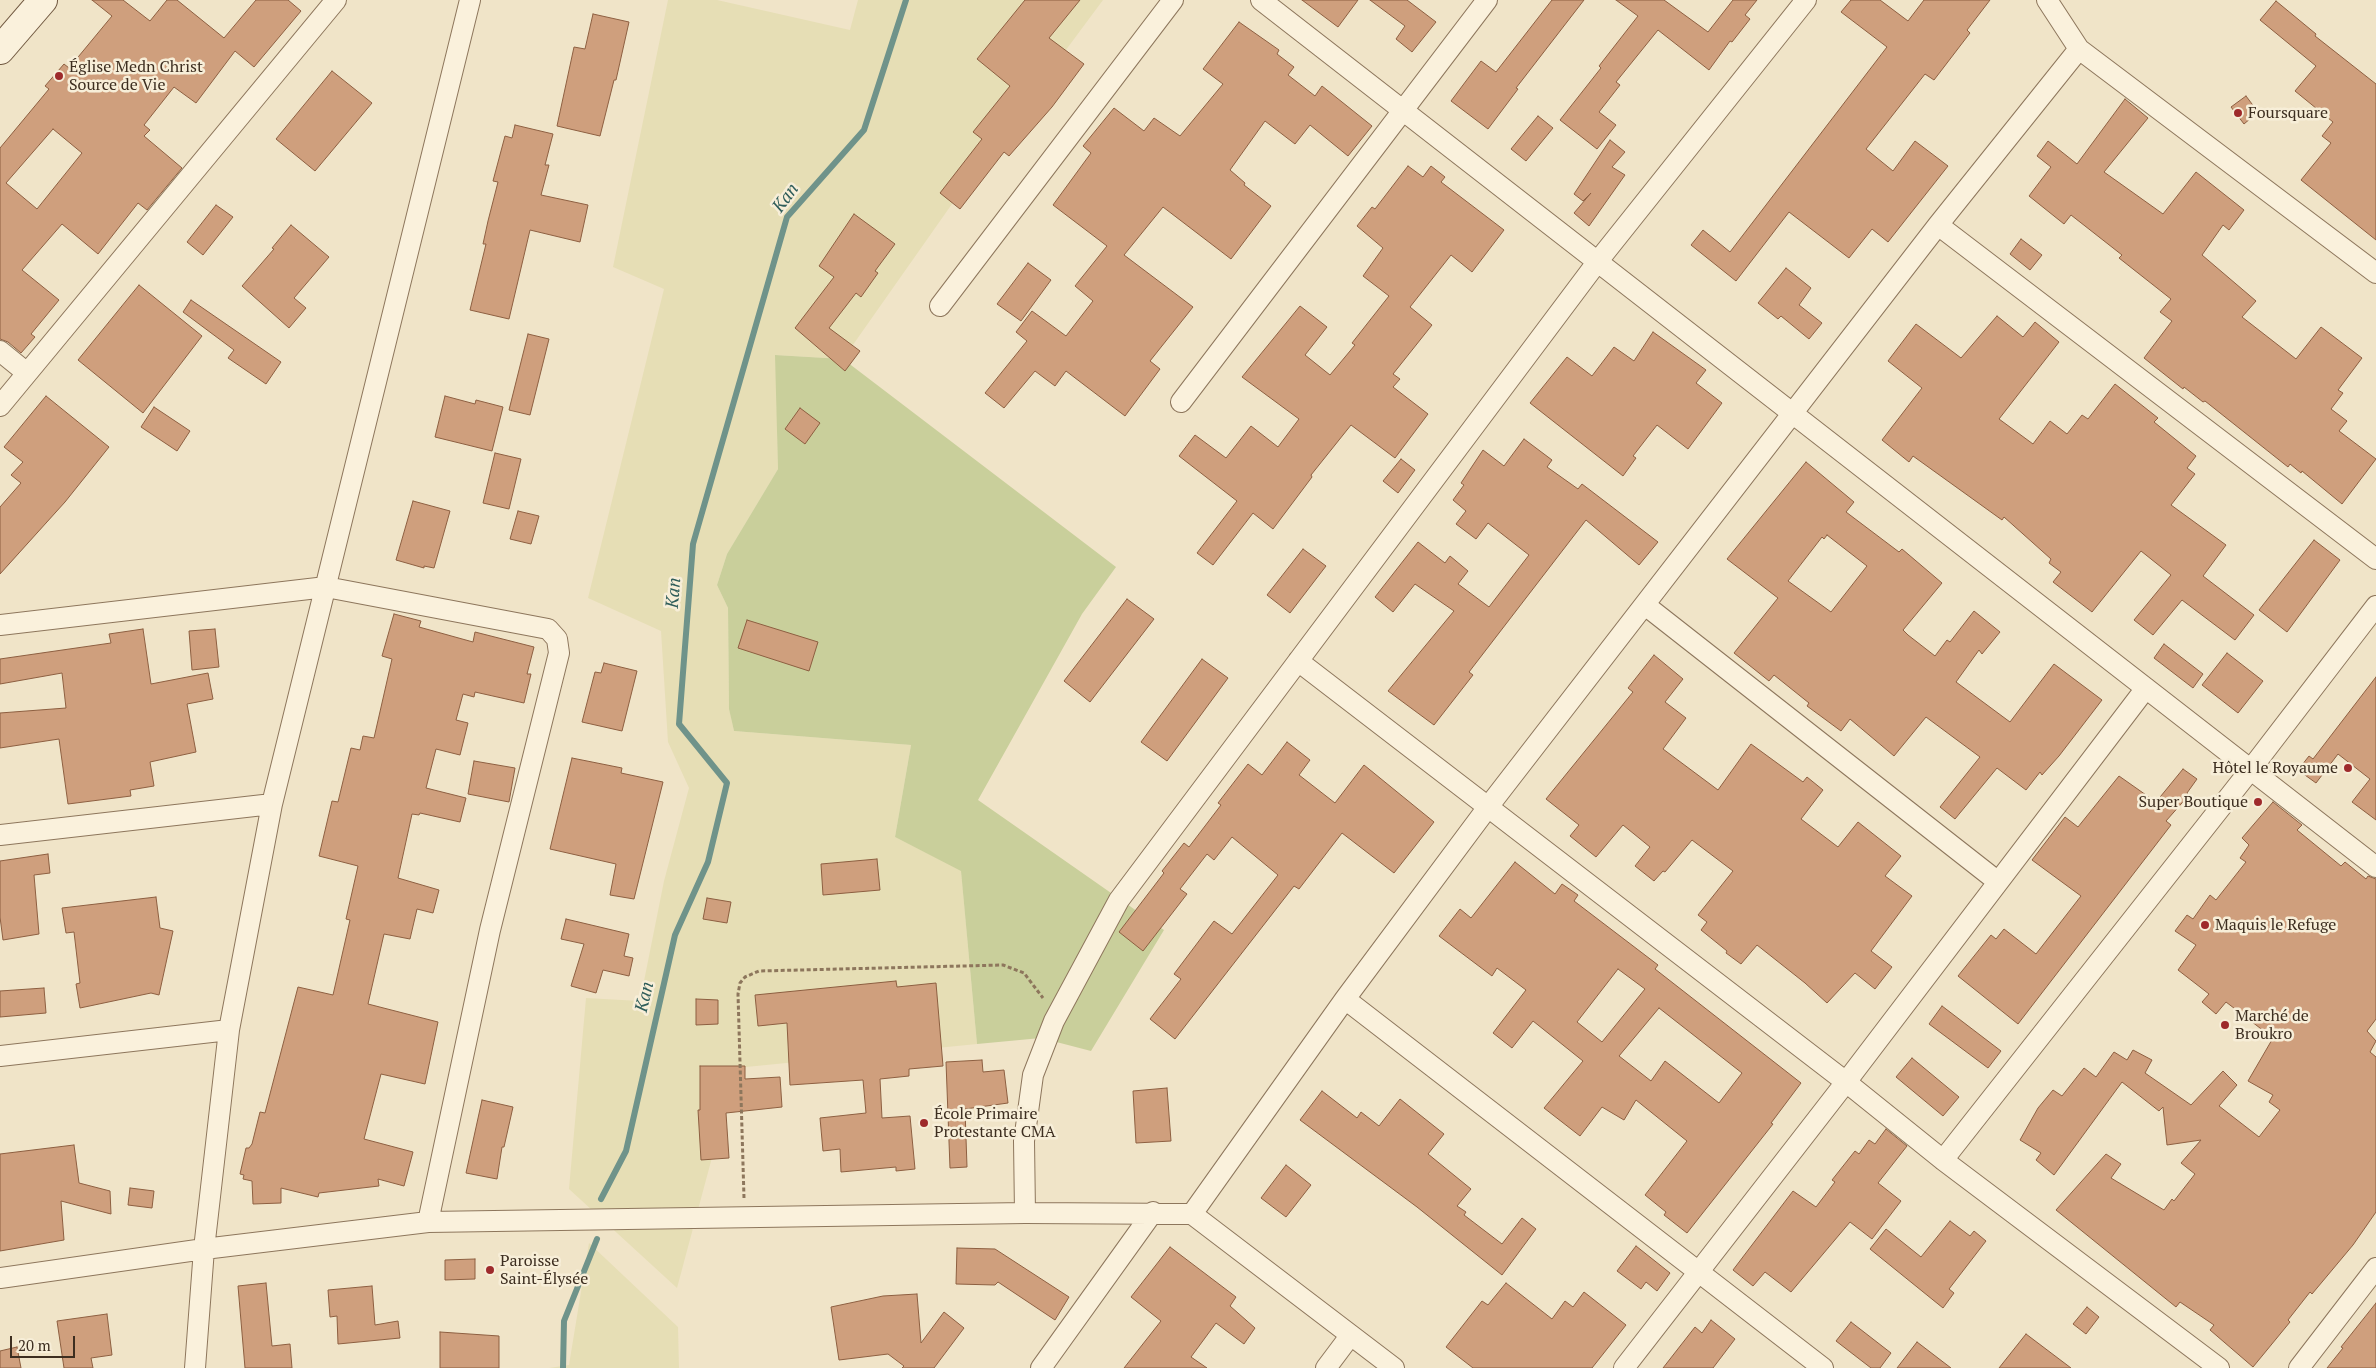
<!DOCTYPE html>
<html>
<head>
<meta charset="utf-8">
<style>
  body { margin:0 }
  #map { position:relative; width:2376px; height:1368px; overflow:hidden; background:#f0e4c8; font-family:"PT Serif",serif }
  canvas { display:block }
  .scale { position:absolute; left:10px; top:1336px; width:65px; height:22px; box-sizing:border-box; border:2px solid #3d2e20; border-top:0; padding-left:6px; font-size:15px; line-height:18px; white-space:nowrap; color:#3d2e20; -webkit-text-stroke:4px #f7eed8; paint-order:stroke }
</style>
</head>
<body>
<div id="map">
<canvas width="2376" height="1368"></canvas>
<div class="scale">20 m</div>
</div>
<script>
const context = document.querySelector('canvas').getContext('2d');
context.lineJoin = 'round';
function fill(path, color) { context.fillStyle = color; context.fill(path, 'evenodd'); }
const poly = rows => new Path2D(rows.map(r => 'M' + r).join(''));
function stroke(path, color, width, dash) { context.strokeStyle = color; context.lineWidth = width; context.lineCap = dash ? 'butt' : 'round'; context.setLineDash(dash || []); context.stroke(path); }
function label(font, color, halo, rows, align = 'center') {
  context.font = font + ' "PT Serif",serif'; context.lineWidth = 5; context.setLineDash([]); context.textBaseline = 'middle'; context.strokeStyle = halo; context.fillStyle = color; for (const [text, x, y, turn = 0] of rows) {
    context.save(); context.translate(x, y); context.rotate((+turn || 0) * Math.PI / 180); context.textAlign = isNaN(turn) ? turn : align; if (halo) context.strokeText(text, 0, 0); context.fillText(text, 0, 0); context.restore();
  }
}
fill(poly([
  [668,0,717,0,850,30,858,0,1103,0,959,194,843,359,776,355,778,469,727,554,717,585,728,608,729,708,734,731,911,745,895,837,961,870,977,1044,736,1068,677,1288,569,1189,586,998,640,1001,664,881,689,788,668,742,661,631,588,598,664,289,613,267],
  [589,1243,678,1327,679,1368,549,1368,569,1365]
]), '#e6deb5');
fill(poly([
  [775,355,843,359,1116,567,1082,614,978,800,1164,930,1091,1051,1041,1038,977,1044,961,871,895,837,911,745,734,731,729,709,728,608,717,585,727,554,778,469]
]), '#c9cf9b');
stroke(poly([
  [601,1199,626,1151,675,935,708,862,727,783,679,724,693,544,787,217,864,130,906,0],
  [563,1368,564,1321,597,1239]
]), '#6f938a', 6);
const building = poly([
  [92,0,123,0,150,21,167,0,177,0,224,38,256,0,288,0,301,11,254,67,235,51,196,103,174,87,144,125,150,130,144,136,182,168,147,210,138,203,98,254,62,224,22,270,59,300,31,334,35,337,21,353,8,342,0,339,0,148,49,89,45,86,64,64,69,68,112,16,92,0],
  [53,129,82,153,37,209,6,183,53,129],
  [1025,0,1080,0,1049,38,1084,64,1052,107,1009,156,1004,152,960,209,940,193,982,139,973,132,1010,86,977,59,1025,0],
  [1302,0,1358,0,1338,27,1302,0],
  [1370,0,1407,0,1436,22,1412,52,1396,39,1405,26,1370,0],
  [1552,0,1584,0,1516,88,1518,89,1488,129,1451,101,1481,61,1496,72,1552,0],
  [1616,0,1664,0,1708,32,1733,0,1757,0,1745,15,1750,19,1732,42,1730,41,1709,70,1658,30,1616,82,1620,85,1599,112,1616,125,1597,149,1560,120,1601,68,1599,66,1638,16,1616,0],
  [1851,0,1880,0,1908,21,1924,0,1990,0,1967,30,1970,33,1934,80,1925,74,1866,149,1893,171,1915,141,1948,166,1888,242,1872,229,1849,258,1789,212,1736,281,1691,245,1703,230,1730,252,1887,47,1841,12,1851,0],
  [2276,1,2316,34,2315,36,2376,84,2376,240,2301,180,2331,143,2322,136,2333,122,2295,91,2316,66,2260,20,2276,1],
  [593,14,629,22,616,80,614,80,600,136,557,126,574,47,585,49,593,14],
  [1239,22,1279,50,1277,54,1294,67,1288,75,1315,96,1322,86,1372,126,1348,156,1310,125,1295,144,1265,121,1230,170,1245,183,1244,185,1271,206,1231,259,1163,207,1124,255,1193,307,1150,361,1160,369,1125,416,1066,371,1055,386,1035,371,1004,408,985,393,1027,341,1016,332,1032,311,1066,336,1093,301,1075,286,1107,246,1053,205,1091,153,1083,146,1114,108,1144,131,1154,118,1180,136,1223,84,1203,69,1239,22],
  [332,71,372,103,315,171,276,139,332,71],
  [2246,96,2258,112,2244,124,2231,107,2246,96],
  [2125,99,2148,118,2104,172,2163,214,2196,172,2244,210,2229,230,2223,225,2202,255,2256,301,2242,317,2296,359,2321,327,2362,358,2338,390,2343,393,2331,409,2347,421,2339,431,2376,459,2342,504,2302,471,2301,473,2290,464,2288,467,2205,401,2203,402,2184,387,2183,389,2144,358,2172,321,2160,312,2171,299,2119,258,2122,255,2071,215,2064,224,2029,196,2051,167,2037,156,2048,141,2077,164,2125,99],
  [1538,116,1553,128,1526,161,1511,149,1538,116],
  [515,125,553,134,545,165,549,165,541,195,588,205,580,242,530,230,509,319,470,310,486,244,483,244,488,221,498,182,493,181,505,136,512,138,515,125],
  [1610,140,1625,152,1612,167,1625,175,1589,226,1574,213,1591,193,1583,201,1574,194,1610,140],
  [1408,166,1423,177,1431,166,1445,177,1441,182,1504,230,1472,272,1451,255,1410,307,1432,325,1393,374,1400,379,1393,387,1428,414,1395,458,1351,425,1311,475,1312,477,1273,529,1253,513,1213,565,1197,553,1237,501,1179,456,1195,435,1226,458,1251,426,1278,447,1299,419,1242,377,1300,306,1327,327,1305,355,1330,375,1355,345,1352,343,1389,296,1363,276,1383,248,1357,226,1372,207,1375,209,1408,166],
  [216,205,233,217,203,255,187,242,216,205],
  [854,214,895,244,875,271,878,273,861,297,856,293,829,328,860,351,845,371,795,328,834,277,819,266,854,214],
  [291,225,329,257,294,298,306,308,289,328,242,286,274,249,272,248,291,225],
  [2021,239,2042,255,2030,270,2010,254,2021,239],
  [1028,263,1051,280,1021,321,997,304,1028,263],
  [1786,268,1811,288,1799,305,1822,323,1809,339,1781,316,1778,319,1758,303,1786,268],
  [139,285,202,336,143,413,78,360,139,285],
  [191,300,281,362,266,384,228,358,234,350,183,312,191,300],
  [1997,316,2023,337,2035,322,2059,342,1999,419,2033,444,2050,421,2067,434,2082,415,2088,419,2115,384,2158,418,2154,422,2196,456,2187,468,2195,474,2171,505,2226,545,2203,576,2254,615,2235,640,2182,600,2153,635,2134,620,2171,575,2141,551,2092,612,2053,582,2061,572,2049,563,2051,559,2004,517,2002,520,1913,456,1909,462,1882,440,1922,388,1888,361,1916,324,1961,358,1997,316],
  [1653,332,1706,370,1696,383,1722,403,1688,449,1657,425,1633,456,1636,458,1623,476,1530,403,1567,357,1592,376,1614,347,1634,361,1653,332],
  [528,334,549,339,530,415,509,410,528,334],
  [46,396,109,447,65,502,0,574,0,507,21,483,11,475,23,462,4,447,46,396],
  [445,396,475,404,476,400,503,407,492,451,435,437,445,396],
  [154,407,190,431,177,451,141,427,154,407],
  [800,408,820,423,805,444,785,429,800,408],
  [1524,439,1552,460,1547,467,1578,489,1582,484,1658,542,1639,565,1586,520,1469,672,1473,675,1434,725,1388,691,1454,611,1415,584,1393,612,1375,597,1418,542,1445,563,1450,556,1468,571,1458,584,1489,607,1529,555,1488,523,1476,539,1456,524,1466,511,1453,500,1464,485,1461,483,1483,450,1504,466,1524,439],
  [495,453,521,459,509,509,483,503,495,453],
  [1401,459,1415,470,1398,493,1383,481,1401,459],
  [1806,462,1854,502,1846,512,1899,552,1902,549,1942,583,1903,630,1908,635,1935,656,1947,640,1950,642,1974,611,2000,632,1982,654,1979,650,1956,682,2010,722,2054,664,2102,700,2059,756,2042,775,2040,772,2026,790,1997,768,1955,819,1940,807,1980,757,1926,717,1894,756,1850,719,1841,731,1807,706,1809,703,1774,675,1769,681,1734,653,1778,598,1727,559,1806,462],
  [1827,535,1867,566,1831,612,1788,581,1822,537,1824,539,1827,535],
  [413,501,450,511,434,568,424,566,424,568,396,560,413,501],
  [518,511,539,516,531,544,510,539,518,511],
  [2314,540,2340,560,2287,632,2259,610,2314,540],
  [1303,549,1326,566,1290,613,1267,595,1303,549],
  [1127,599,1154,619,1090,702,1064,681,1127,599],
  [394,614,421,621,419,627,473,642,475,632,534,647,527,674,531,674,524,703,475,692,474,697,463,694,456,720,468,723,460,755,436,749,426,788,466,798,460,822,420,813,419,815,412,814,398,878,439,890,433,913,417,909,410,939,384,934,368,1004,438,1022,425,1084,381,1074,364,1139,413,1152,404,1186,378,1179,379,1186,319,1193,318,1197,281,1188,281,1203,253,1204,252,1181,243,1179,244,1175,240,1174,246,1148,249,1148,252,1144,260,1112,265,1113,298,987,333,995,350,920,346,919,358,866,319,856,332,801,338,802,351,748,360,750,363,736,374,738,392,659,382,656,394,614],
  [747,620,818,642,809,671,738,648,747,620],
  [143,629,151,684,208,673,213,699,187,704,196,752,150,762,154,786,130,790,131,796,68,804,59,739,0,748,0,713,66,708,62,673,0,684,0,659,111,643,109,634,143,629],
  [215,629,219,667,192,670,189,631,215,629],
  [2164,644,2203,674,2193,688,2154,658,2164,644],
  [2227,653,2263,681,2238,713,2202,685,2227,653],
  [1654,655,1683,679,1665,702,1686,718,1663,749,1718,790,1751,744,1803,782,1807,777,1823,790,1801,819,1838,847,1858,822,1901,856,1885,876,1912,896,1871,951,1892,967,1875,989,1855,973,1827,1003,1805,983,1757,945,1741,964,1726,953,1727,951,1701,930,1707,922,1698,915,1733,871,1692,840,1665,872,1663,871,1654,881,1635,866,1650,847,1623,825,1596,857,1570,836,1579,825,1546,799,1633,692,1628,688,1654,655],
  [1202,659,1228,678,1167,761,1141,742,1202,659],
  [604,663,637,671,622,731,582,722,595,672,601,673,604,663],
  [2376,677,2376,820,2352,802,2370,779,2338,754,2316,783,2298,770,2309,756,2313,759,2376,677],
  [1287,742,1310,760,1299,775,1335,803,1364,765,1434,822,1394,873,1342,833,1299,889,1294,886,1175,1039,1150,1019,1181,979,1174,974,1214,921,1232,934,1278,875,1232,837,1214,860,1207,854,1180,889,1187,894,1143,951,1119,932,1164,873,1162,871,1184,843,1189,847,1221,805,1218,803,1248,764,1262,775,1287,742],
  [572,758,622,768,621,773,663,782,634,899,610,895,616,864,550,849,572,758],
  [474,761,515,768,509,802,468,794,474,761],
  [2183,769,2197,779,2187,793,2189,795,2166,821,2171,825,2018,1024,1958,976,1991,935,1996,939,2004,929,2036,954,2081,896,2032,860,2065,817,2078,827,2119,776,2156,802,2183,769],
  [2273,802,2302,825,2297,830,2341,866,2345,862,2366,879,2368,876,2376,879,2376,1019,2367,1031,2376,1041,2370,1052,2376,1057,2376,1212,2353,1245,2312,1294,2310,1292,2288,1320,2290,1322,2253,1367,2210,1330,2214,1325,2180,1302,2176,1307,2056,1210,2106,1154,2121,1164,2111,1178,2164,1210,2172,1199,2174,1201,2195,1174,2181,1163,2201,1140,2167,1145,2163,1107,2159,1111,2122,1082,2054,1175,2036,1160,2041,1153,2020,1140,2038,1108,2053,1090,2062,1096,2084,1068,2096,1077,2114,1052,2127,1060,2133,1050,2152,1060,2145,1073,2191,1105,2223,1071,2237,1085,2219,1106,2259,1137,2280,1110,2269,1102,2273,1095,2248,1081,2273,1038,2226,1002,2216,1014,2202,1002,2209,994,2178,970,2196,945,2175,931,2187,915,2193,919,2210,895,2216,900,2246,862,2240,858,2249,845,2242,838,2273,802],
  [48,854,50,873,34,875,39,934,3,940,0,917,0,861,48,854],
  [877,859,880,890,823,895,821,864,877,859],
  [1515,862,1555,894,1562,884,1578,895,1574,901,1658,965,1655,969,1801,1083,1771,1123,1773,1124,1687,1233,1664,1215,1666,1212,1645,1195,1687,1141,1636,1100,1624,1120,1602,1107,1580,1136,1544,1108,1583,1061,1533,1021,1512,1048,1493,1033,1526,990,1497,968,1492,976,1439,936,1460,909,1471,918,1515,862],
  [1618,969,1645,989,1602,1042,1577,1022,1618,969],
  [1659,1008,1742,1073,1719,1103,1665,1061,1651,1081,1619,1056,1659,1008],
  [156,897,160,928,173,931,159,995,151,993,80,1008,76,984,80,983,74,932,66,933,62,908,156,897],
  [707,898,731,902,727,923,703,919,707,898],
  [566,919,629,934,624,956,633,958,629,976,603,970,596,993,571,986,584,944,561,939,566,919],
  [896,981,897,987,936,983,943,1066,909,1069,909,1076,880,1079,882,1118,910,1116,915,1169,896,1171,896,1167,841,1172,840,1149,823,1151,820,1118,866,1113,863,1080,790,1085,787,1023,758,1026,755,995,896,981],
  [44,988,46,1013,0,1017,0,991,44,988],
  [696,999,718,1000,718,1024,696,1025,696,999],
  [1942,1006,2001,1051,1988,1068,1929,1024,1942,1006],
  [1912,1058,1959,1097,1943,1116,1896,1077,1912,1058],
  [982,1060,983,1072,1004,1070,1008,1103,965,1109,967,1167,950,1168,946,1062,982,1060],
  [700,1066,745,1066,745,1079,780,1077,782,1107,726,1113,729,1158,701,1160,698,1110,700,1110,700,1066],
  [1167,1088,1171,1141,1136,1143,1133,1091,1167,1088],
  [1322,1091,1357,1118,1361,1112,1379,1126,1400,1099,1444,1134,1428,1154,1471,1189,1457,1206,1466,1212,1464,1215,1502,1244,1522,1218,1536,1229,1502,1275,1417,1207,1300,1120,1322,1091],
  [482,1100,513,1107,504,1147,502,1147,497,1179,466,1173,482,1100],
  [1886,1129,1907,1146,1878,1183,1901,1201,1872,1239,1850,1222,1791,1292,1765,1272,1753,1286,1733,1270,1793,1191,1816,1207,1835,1182,1832,1180,1855,1151,1859,1154,1869,1140,1875,1144,1886,1129],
  [74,1145,79,1183,110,1191,111,1214,61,1201,64,1240,0,1251,0,1154,74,1145],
  [1286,1165,1311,1185,1286,1217,1261,1198,1286,1165],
  [130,1188,154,1191,152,1208,128,1205,130,1188],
  [1950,1221,1970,1236,1974,1231,1986,1241,1949,1289,1954,1293,1943,1308,1870,1249,1886,1229,1921,1257,1950,1221],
  [1636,1246,1670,1273,1657,1291,1646,1282,1641,1289,1617,1271,1636,1246],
  [1170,1247,1236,1297,1230,1306,1255,1328,1244,1344,1216,1323,1191,1357,1207,1368,1124,1368,1161,1321,1131,1297,1170,1247],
  [957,1248,995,1249,1069,1297,1055,1320,998,1282,995,1285,956,1284,957,1248],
  [475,1259,475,1279,445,1280,445,1260,475,1259],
  [266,1283,272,1346,290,1344,292,1368,245,1368,238,1286,266,1283],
  [1506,1283,1552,1319,1565,1301,1573,1307,1584,1292,1626,1325,1592,1368,1473,1368,1446,1347,1482,1301,1488,1305,1506,1283],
  [372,1286,375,1325,398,1321,400,1338,338,1344,337,1316,330,1317,328,1290,372,1286],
  [917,1294,921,1343,944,1312,964,1328,934,1368,902,1368,904,1366,888,1354,839,1360,831,1307,883,1296,917,1294],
  [2376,1303,2376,1368,2327,1368,2343,1348,2341,1347,2376,1303],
  [2087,1307,2099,1317,2086,1334,2073,1324,2087,1307],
  [107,1314,112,1355,91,1358,93,1368,64,1368,57,1321,107,1314],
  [1711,1320,1735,1339,1713,1368,1663,1368,1695,1327,1702,1333,1711,1320],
  [1851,1322,1891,1353,1880,1368,1871,1368,1836,1341,1851,1322],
  [440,1332,499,1336,499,1368,440,1368,440,1332],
  [2026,1334,2071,1368,1999,1368,2026,1334],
  [1917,1342,1951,1368,1897,1368,1917,1342],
  [17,1347,21,1368,0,1368,0,1351,17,1347]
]);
fill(building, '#cf9f7d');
stroke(building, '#8d5f41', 1);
const street = poly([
  [1261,0,2376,867],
  [2079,49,2376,273],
  [1938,225,2376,559],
  [940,306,1173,0],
  [0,351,27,373],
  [1181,402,1487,0],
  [0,406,336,0],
  [1645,605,1997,881],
  [0,625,326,587,548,629,557,639,559,653,490,930,428,1222],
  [1298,661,1846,1082,1943,1160,2219,1368],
  [0,835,272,804],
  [1345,999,1823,1368],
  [0,1056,229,1030],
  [1943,1160,2251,769,2376,606],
  [1025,1213,1024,1141,1033,1075,1054,1021,1119,900,1598,261,1806,0],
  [1192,1214,1345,999,1488,807,1938,225,2079,49,2047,0],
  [0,1278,204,1249,428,1222,1025,1213,1192,1214,1394,1368],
  [195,1368,204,1249,229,1030,272,804,470,0],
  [1041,1368,1153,1212],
  [1326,1368,1350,1336],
  [1624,1368,1846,1082,2146,688],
  [2299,1368,2376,1268]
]);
const secondary = poly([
  [0,50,43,0]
]);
stroke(street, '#8d765c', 22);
stroke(secondary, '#6f573f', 30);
stroke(poly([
  [744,1198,738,994,740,983,745,977,759,971,1003,965,1024,973,1043,998]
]), '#8d765c', 3, [4, 2.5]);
stroke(street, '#faf1dc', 20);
stroke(secondary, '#faf1dc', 28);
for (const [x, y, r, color] of [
  [59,76,5,"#9e2a2b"],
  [2238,113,5,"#9e2a2b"],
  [2348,768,5,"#9e2a2b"],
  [2258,802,5,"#9e2a2b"],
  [2205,925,5,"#9e2a2b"],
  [2225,1025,5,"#9e2a2b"],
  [924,1123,5,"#9e2a2b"],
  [490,1270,5,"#9e2a2b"]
]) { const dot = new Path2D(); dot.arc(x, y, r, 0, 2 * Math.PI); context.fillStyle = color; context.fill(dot); stroke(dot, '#f7eed8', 2); }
label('16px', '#3d2e20', '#f7eed8', [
  ["Église Medn Christ",69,67],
  ["Source de Vie",69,85],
  ["Foursquare",2248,113],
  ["Hôtel le Royaume",2338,768,"right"],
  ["Super Boutique",2248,802,"right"],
  ["Maquis le Refuge",2215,925],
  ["Marché de",2235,1016],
  ["Broukro",2235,1034],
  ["École Primaire",934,1114],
  ["Protestante CMA",934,1132],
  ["Paroisse",500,1261],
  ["Saint-Élysée",500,1279]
], 'left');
label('italic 18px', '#2f5d5a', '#f7eed8', [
  ["Kan",786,198,-54],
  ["Kan",674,593,-85],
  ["Kan",645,997,-77]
]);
</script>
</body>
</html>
